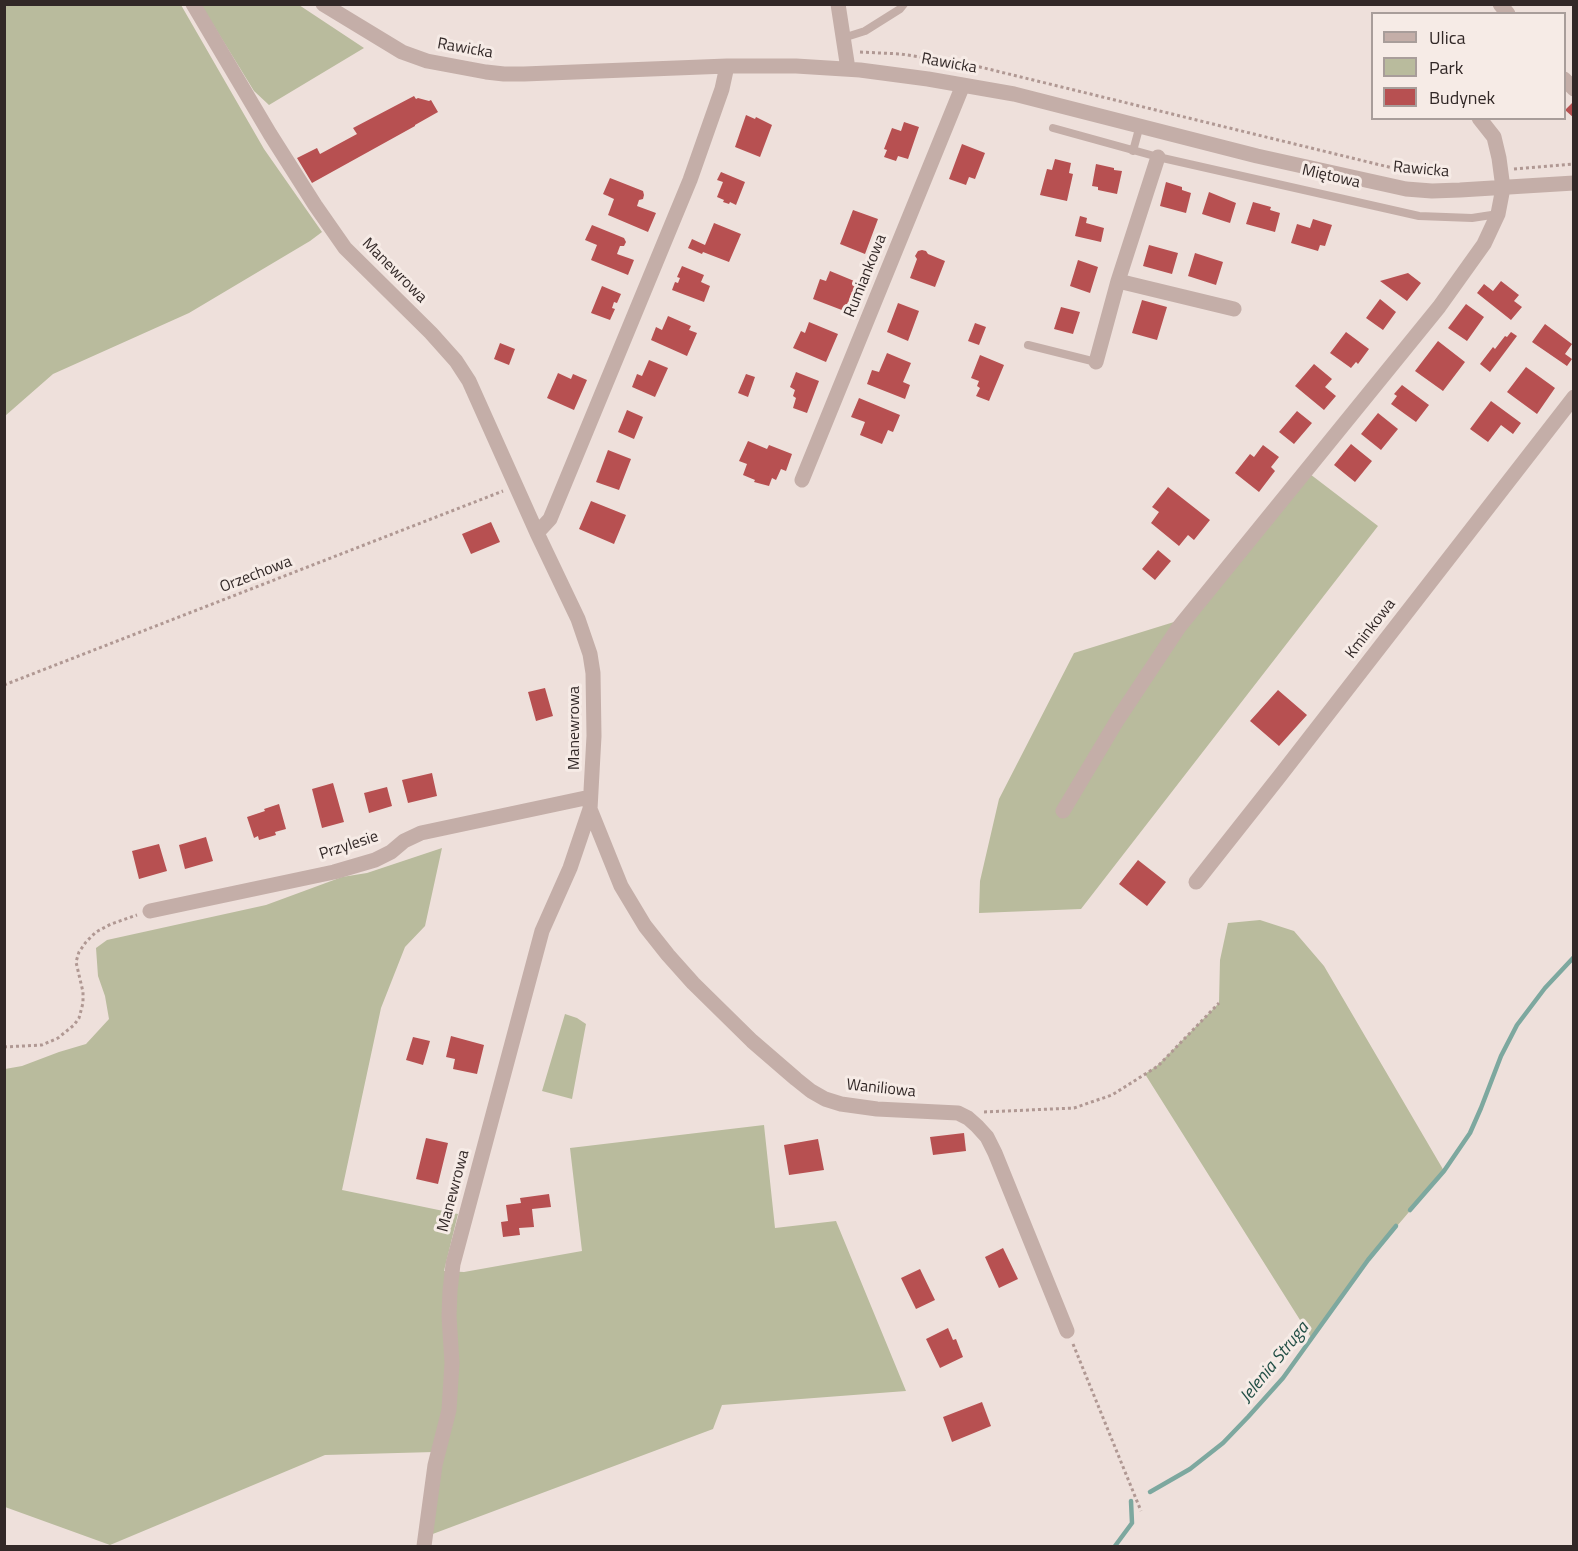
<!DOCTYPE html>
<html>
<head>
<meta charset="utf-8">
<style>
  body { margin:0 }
  #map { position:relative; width:1578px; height:1551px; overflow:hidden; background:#eee0db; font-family:"Titillium Web",sans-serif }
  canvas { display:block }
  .frame { position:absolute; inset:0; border:6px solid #322827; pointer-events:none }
  .legend { position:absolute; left:1371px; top:12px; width:195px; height:108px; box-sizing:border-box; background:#f6ebe6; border:2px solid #a89d9a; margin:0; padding:8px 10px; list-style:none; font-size:18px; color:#322827 }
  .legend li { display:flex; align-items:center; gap:12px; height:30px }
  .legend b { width:30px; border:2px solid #a89d9a }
</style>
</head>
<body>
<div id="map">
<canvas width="1578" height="1551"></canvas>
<div class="frame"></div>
<ul class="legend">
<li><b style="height:8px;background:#c4aea8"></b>Ulica</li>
<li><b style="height:16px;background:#b9bb9d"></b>Park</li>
<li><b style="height:16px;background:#b75051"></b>Budynek</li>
</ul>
</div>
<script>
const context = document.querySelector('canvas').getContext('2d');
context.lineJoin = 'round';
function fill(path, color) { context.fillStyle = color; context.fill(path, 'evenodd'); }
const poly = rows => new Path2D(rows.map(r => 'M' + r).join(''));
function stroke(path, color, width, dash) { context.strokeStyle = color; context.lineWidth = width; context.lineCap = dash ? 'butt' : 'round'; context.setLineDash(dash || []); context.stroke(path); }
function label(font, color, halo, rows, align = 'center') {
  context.font = font + ' "Titillium Web",sans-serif'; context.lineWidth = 6; context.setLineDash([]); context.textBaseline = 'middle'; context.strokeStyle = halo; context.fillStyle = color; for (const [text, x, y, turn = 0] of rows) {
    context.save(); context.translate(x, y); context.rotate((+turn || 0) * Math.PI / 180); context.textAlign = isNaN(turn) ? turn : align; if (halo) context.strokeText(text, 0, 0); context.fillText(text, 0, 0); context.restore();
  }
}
fill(poly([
  [5,4,181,5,264,149,322,232,310,241,189,313,53,374,5,416],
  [201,5,299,5,364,48,269,105,254,91],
  [1306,471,1378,526,1081,909,979,913,980,881,999,799,1074,653,1174,622],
  [442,848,425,926,405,947,381,1008,342,1190,458,1214,444,1271,464,1272,582,1251,570,1148,764,1125,775,1228,836,1221,906,1391,722,1405,713,1429,430,1535,434,1452,325,1455,110,1545,5,1507,5,1069,22,1066,59,1052,86,1044,109,1019,105,996,98,976,96,948,107,940,266,905,342,877,367,873],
  [1260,920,1294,931,1324,966,1444,1171,1368,1260,1312,1339,1145,1074,1158,1065,1219,1003,1220,960,1228,923],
  [565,1014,577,1018,586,1024,572,1099,542,1091]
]), '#b9bb9d');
stroke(poly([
  [1410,1210,1444,1171,1470,1133,1481,1108,1501,1056,1517,1025,1545,988,1574,957],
  [1150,1492,1190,1469,1223,1443,1248,1417,1283,1378,1368,1260,1396,1226],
  [1115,1546,1132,1523,1131,1501]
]), '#7da89f', 4.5);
fill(poly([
  [414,96,416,99,418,98,429,101,431,100,438,112,415,125,415,126,312,183,297,158,317,148,320,154,357,134,353,128],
  [1574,101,1574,118,1565,110],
  [746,115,755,119,756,117,772,125,760,157,735,147],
  [904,122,919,127,908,159,898,156,896,161,884,157,887,150,884,149,892,128,901,131],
  [962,144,985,153,975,179,969,177,966,185,949,179],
  [1055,159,1071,163,1069,173,1073,174,1067,201,1040,195,1047,169,1052,170],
  [1096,164,1114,168,1114,170,1122,171,1117,194,1098,190,1098,187,1092,186],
  [721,172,745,182,736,205,730,202,729,204,723,202,724,200,717,197,723,182,717,180],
  [610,178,643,191,644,195,643,199,639,200,637,206,656,213,648,232,608,215,614,199,603,194],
  [1166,182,1182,187,1182,190,1191,193,1186,213,1160,206],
  [1209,192,1236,203,1230,223,1202,214],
  [1253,202,1271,207,1270,210,1280,213,1275,232,1246,224],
  [853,210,878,219,865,254,840,244],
  [1080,216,1087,218,1086,223,1104,228,1101,242,1075,236],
  [1313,219,1332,225,1325,246,1320,245,1318,251,1291,243,1297,224,1310,228],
  [714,223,741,234,729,262,703,252,702,254,688,248,692,239,705,245],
  [592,225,624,238,626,242,624,246,620,246,617,254,634,260,628,275,591,260,597,245,585,240],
  [1149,245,1178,253,1172,274,1143,266],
  [922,250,926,251,928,254,945,261,935,287,910,278,917,259,915,256,918,251],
  [1195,253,1223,262,1216,285,1188,276],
  [1078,260,1098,267,1090,293,1070,286],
  [682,266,704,275,701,282,710,286,704,302,672,290,675,282,678,283,680,278,677,277],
  [830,271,859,283,847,312,813,299,820,279,826,281],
  [1408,273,1421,283,1407,301,1380,281],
  [1501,281,1519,295,1514,301,1522,307,1511,320,1477,293,1484,284,1493,291],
  [602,286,621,294,617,303,614,302,612,308,615,309,610,320,591,313],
  [1380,299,1396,312,1383,330,1366,318],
  [1142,300,1167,307,1157,340,1132,333],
  [898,303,919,311,908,341,887,332],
  [1466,304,1484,317,1467,341,1448,328],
  [1061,307,1080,312,1073,334,1054,329],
  [668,316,691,326,689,330,697,333,687,356,651,340,656,327,662,330],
  [809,322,838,334,826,362,793,348,801,331,805,333],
  [975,323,986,327,979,345,968,341],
  [1545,324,1572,344,1565,354,1572,359,1567,366,1532,342],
  [1346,332,1369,349,1358,364,1356,362,1351,368,1330,353],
  [1511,332,1517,336,1490,372,1480,364,1493,347,1495,349,1505,336,1507,337],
  [1438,341,1465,362,1443,391,1415,371],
  [500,343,515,349,509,365,494,359],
  [887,353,911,363,903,382,910,385,905,399,867,384,872,370,879,372],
  [980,355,1004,365,989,401,976,396,980,388,977,386,979,381,971,378],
  [649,360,668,368,655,397,632,387,637,374,642,376],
  [1314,364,1332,379,1325,387,1336,396,1324,410,1295,386],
  [1526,367,1555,388,1537,414,1507,392],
  [796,372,819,381,807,413,793,408,796,398,793,396,795,390,790,387],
  [558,373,571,379,573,374,587,380,574,410,547,398],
  [746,374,755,377,748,397,738,393],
  [1402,385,1429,405,1416,422,1391,404,1397,396,1394,394],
  [859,398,900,415,893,432,888,430,882,444,860,435,865,422,851,417],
  [1491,401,1521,423,1513,434,1501,425,1488,442,1470,429],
  [627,410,643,417,634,439,618,432],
  [1297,411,1312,423,1294,444,1279,432],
  [1378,413,1398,429,1381,450,1361,434],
  [748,441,767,449,769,445,792,454,786,471,781,469,776,480,772,478,769,486,754,482,755,480,743,475,747,464,739,461],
  [1351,444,1372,461,1355,482,1334,465],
  [1263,445,1279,457,1271,467,1275,471,1259,492,1235,473,1250,454,1254,457],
  [608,450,631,459,619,490,596,482],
  [1168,487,1210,520,1194,540,1188,535,1179,546,1151,523,1159,512,1152,507],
  [591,501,626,515,614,544,579,529],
  [491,522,500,542,471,554,462,534],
  [1158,550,1171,561,1155,580,1142,569],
  [545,688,553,716,536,721,528,692],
  [1278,690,1307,715,1279,746,1250,721],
  [432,773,437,796,408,803,402,780],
  [333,783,344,822,322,828,312,789],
  [387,787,392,806,369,813,364,793],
  [279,804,286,829,275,832,276,835,259,840,258,836,254,838,247,817,265,811,264,809],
  [206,837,213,861,185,869,179,845],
  [159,844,167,871,139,879,132,851],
  [1138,860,1166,882,1147,906,1119,884],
  [451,1036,484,1045,477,1074,453,1069,455,1059,446,1057],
  [413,1037,430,1041,423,1065,406,1060],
  [964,1133,966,1151,933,1155,930,1137],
  [426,1138,448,1143,438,1184,416,1179],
  [818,1139,824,1170,789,1175,784,1145],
  [549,1194,551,1207,532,1209,534,1227,519,1228,520,1235,503,1237,501,1222,508,1221,506,1205,521,1203,520,1198],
  [1003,1248,1018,1279,999,1288,985,1257],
  [920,1269,935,1300,916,1309,901,1278],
  [948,1328,953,1340,956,1339,963,1357,940,1368,926,1339],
  [982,1402,991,1426,952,1442,943,1417]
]), '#b75051');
stroke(poly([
  [860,52,901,54,976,66,1409,172,1436,174],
  [1514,169,1574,164],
  [4,685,503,491],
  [4,1047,42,1045,58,1038,74,1025,79,1018,83,1003,83,992,76,962,79,952,86,942,96,932,111,924,137,915],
  [984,1112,1074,1108,1112,1095,1158,1066,1219,1003],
  [1073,1344,1141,1511]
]), '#b09893', 3, [3, 3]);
stroke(poly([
  [843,38,865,31,900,9,904,4],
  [1053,128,1158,157,1419,216,1472,218,1498,214],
  [1133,151,1140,125],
  [1028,345,1096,362]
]), '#c4aea8', 8);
stroke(poly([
  [193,4,270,134,315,205,345,248,431,333,456,361,469,381,537,533,578,619,590,654,593,673,594,736,590,809,570,868,542,931,453,1264,450,1291,449,1316,452,1363,449,1410,435,1465,424,1546],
  [323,4,402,52,427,61,486,72,504,74,524,74,727,66,796,66,860,70,928,79,1014,94,1257,156,1406,189,1432,191,1460,190,1574,183],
  [838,4,848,69],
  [1500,4,1508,14],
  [1564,79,1574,89],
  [1118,281,1234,309],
  [1096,362,1118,281,1158,157],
  [802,480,963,85],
  [537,533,550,519,690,180,722,89,727,66],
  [590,809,621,886,645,926,668,955,693,983,752,1041,796,1079,811,1091,825,1099,841,1104,877,1109,958,1113,968,1118,977,1126,987,1137,995,1153,1067,1331],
  [1063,811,1118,719,1179,627,1439,307,1484,244,1498,214,1503,188,1499,158,1494,137,1479,118],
  [1196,882,1279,777,1574,397],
  [150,911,334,872,375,860,391,852,404,841,421,833,590,797]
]), '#c4aea8', 15);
label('16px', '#322827', '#f6ebe6', [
  ["Rawicka",465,49,10],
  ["Rawicka",949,64,10],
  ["Rawicka",1421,170,5],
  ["Miętowa",1331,177,13],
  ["Manewrowa",394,271,45],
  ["Rumiankowa",866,276,-68],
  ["Orzechowa",256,575,-21],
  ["Kminkowa",1371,629,-52],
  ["Manewrowa",575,728,-90],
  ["Przylesie",349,846,-18],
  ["Waniliowa",881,1089,6],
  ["Manewrowa",454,1191,-75]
]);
label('italic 18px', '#224f46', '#f6ebe6', [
  ["Jelenia Struga",1275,1363,-51]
]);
</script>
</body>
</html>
